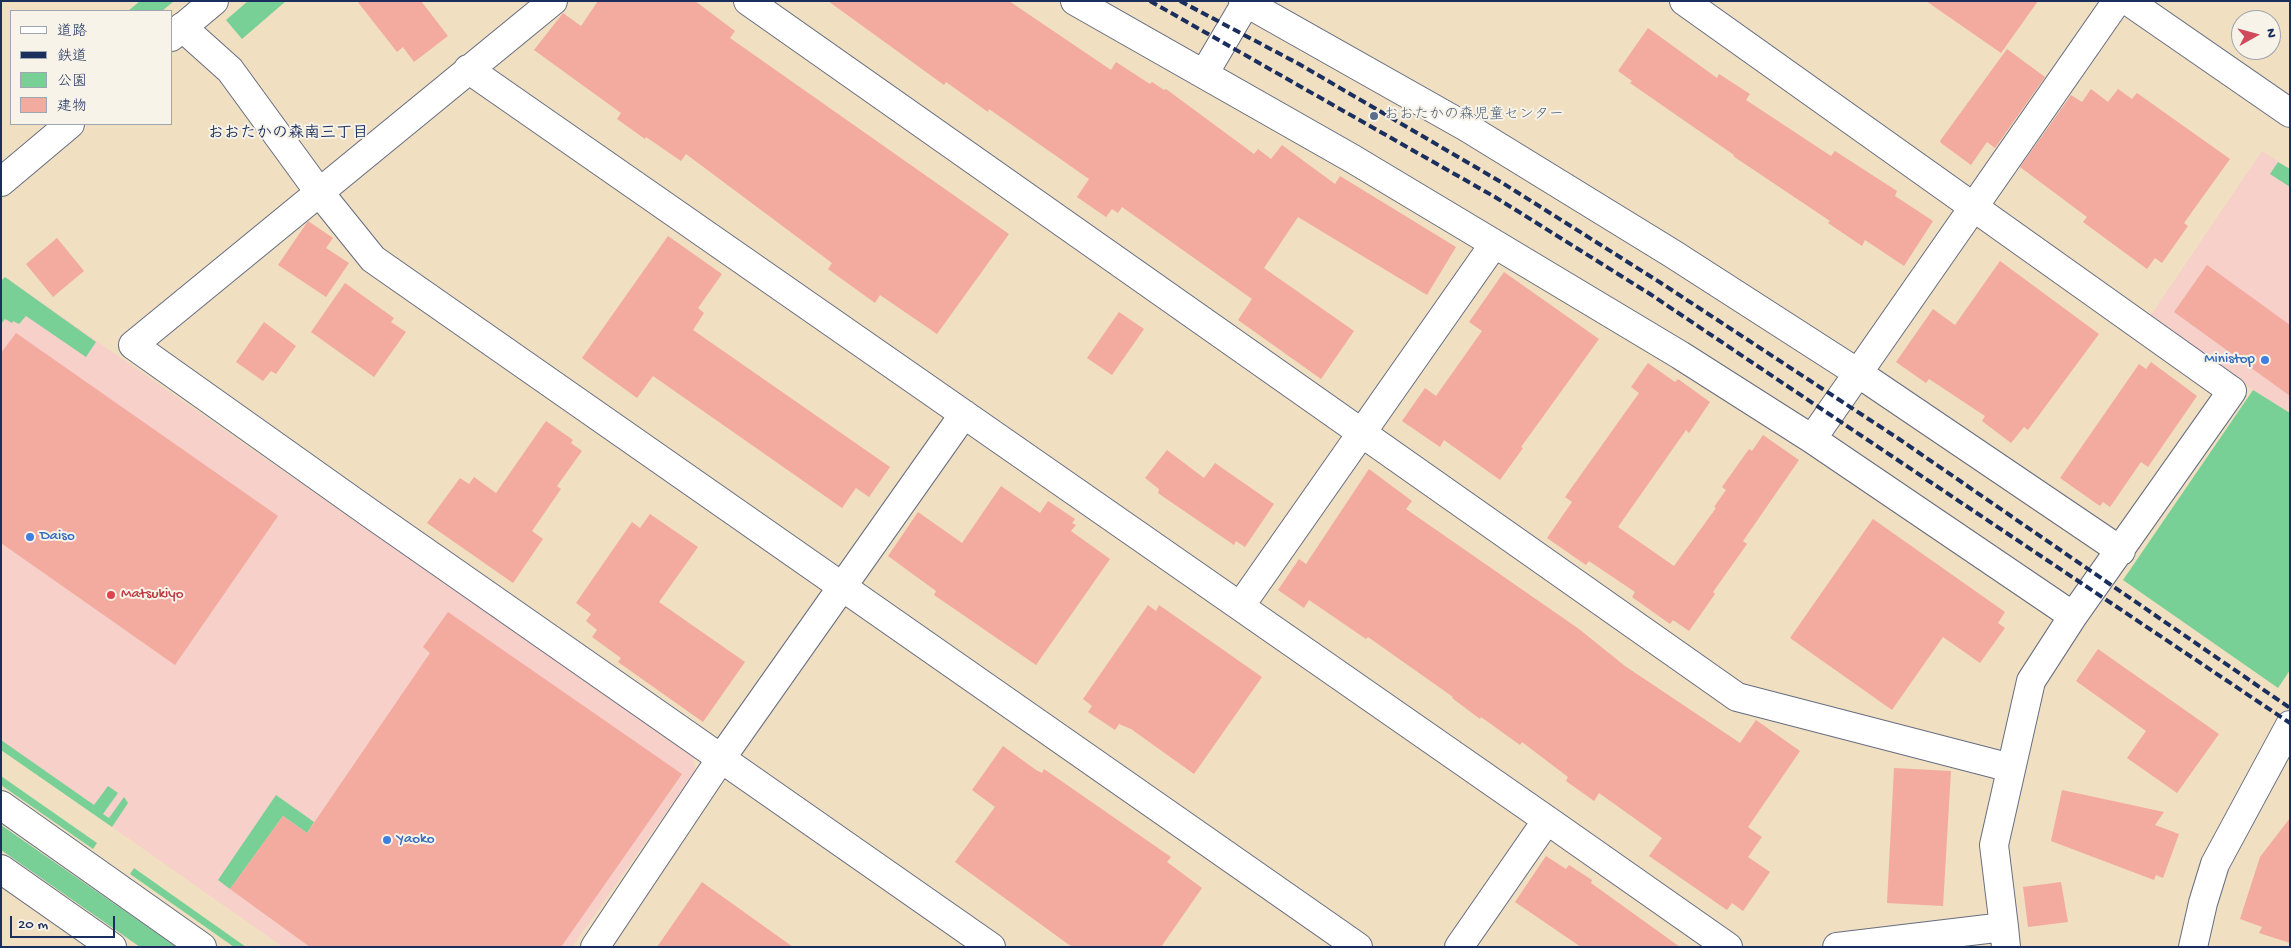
<!DOCTYPE html>
<html>
<head>
<meta charset="utf-8">
<style>
  body { margin:0 }
  #map { position:relative; width:2291px; height:948px; overflow:hidden; background:#f0dfc0; font-family:"Gochi Hand","Klee One",sans-serif }
  canvas { display:block }
  .frame { position:absolute; inset:0; border:2px solid #1b2f5e; pointer-events:none }
  .legend { position:absolute; left:10px; top:10px; width:162px; height:115px; box-sizing:border-box; background:#f7f3e8; border:1px solid #9fa5b1; margin:0; padding:6px 9px; list-style:none; font-size:15px; color:#1b2f5e }
  .legend li { display:flex; align-items:center; gap:10px; height:25px }
  .legend b { width:25px; border:1px solid #9fa5b1 }
  .north { position:absolute; left:2231px; top:10px; width:50px; height:50px; box-sizing:border-box; background:#f7f3e8; border:1px solid #9fa5b1; border-radius:50%; rotate:83deg; font-size:14px; font-weight:700; line-height:20px; text-align:center; color:#1b2f5e }
  .north::after { content:''; display:block; margin:auto; width:18px; height:22px; background:#d1495b; clip-path:polygon(50% 0,100% 100%,50% 72%,0 100%) }
  .scale { position:absolute; left:10px; top:916px; width:105px; height:22px; box-sizing:border-box; border:2px solid #1b2f5e; border-top:0; padding-left:6px; font-size:15px; line-height:18px; white-space:nowrap; color:#1b2f5e; -webkit-text-stroke:4px #f7f3e8; paint-order:stroke }
</style>
</head>
<body>
<div id="map">
<canvas width="2291" height="948"></canvas>
<div class="frame"></div>
<ul class="legend">
<li><b style="height:6px;background:#fff"></b>道路</li>
<li><b style="height:6px;background:#1b2f5e"></b>鉄道</li>
<li><b style="height:14px;background:#78d096"></b>公園</li>
<li><b style="height:14px;background:#f3aa9f"></b>建物</li>
</ul>
<div class="north">N</div>
<div class="scale">20 m</div>
</div>
<script>
const context = document.querySelector('canvas').getContext('2d');
context.lineJoin = 'round';
function fill(path, color) { context.fillStyle = color; context.fill(path, 'evenodd'); }
const poly = rows => new Path2D(rows.map(r => 'M' + r).join(''));
function stroke(path, color, width, dash) { context.strokeStyle = color; context.lineWidth = width; context.lineCap = dash ? 'butt' : 'round'; context.setLineDash(dash || []); context.stroke(path); }
function label(font, color, halo, rows, align = 'center') {
  context.font = font + ' "Gochi Hand","Klee One",sans-serif'; context.lineWidth = 4; context.setLineDash([]); context.textBaseline = 'middle'; context.strokeStyle = halo; context.fillStyle = color; for (const [text, x, y, turn = 0] of rows) {
    context.save(); context.translate(x, y); context.rotate((+turn || 0) * Math.PI / 180); context.textAlign = isNaN(turn) ? turn : align; if (halo) context.strokeText(text, 0, 0); context.fillText(text, 0, 0); context.restore();
  }
}
fill(poly([
  [2262,151,2290,169,2290,413,2253,390,2151,315],
  [5,277,693,757,695,771,572,947,283,947,1,749,1,281]
]), '#f7d0c9');
fill(poly([
  [140,1,174,1,162,11,128,11],
  [248,1,286,1,242,39,226,20],
  [2278,162,2290,169,2290,187,2270,174],
  [5,277,96,342,86,357,26,316,19,324,13,321,12,323,5,319,1,324,1,281],
  [2253,390,2290,413,2290,670,2278,688,2123,580],
  [1,740,94,805,108,786,118,793,103,814,109,818,124,797,128,803,112,827,1,750],
  [1,776,97,843,93,849,1,785],
  [276,795,314,822,307,833,283,816,230,889,218,880],
  [1,825,152,930,176,947,140,947,1,850],
  [134,868,246,947,234,947,130,874]
]), '#78d096');
fill(poly([
  [357,1,421,1,448,36,414,62,403,47,397,52],
  [598,1,695,1,735,31,730,38,1009,234,937,334,880,295,875,303,828,269,832,263,686,154,681,161,646,137,645,139,617,119,621,113,534,50,563,13,581,26],
  [828,1,1009,1,1111,70,1116,62,1150,84,1152,82,1164,90,1166,89,1254,154,1258,149,1271,159,1282,145,1335,184,1340,176,1456,247,1427,295,1298,217,1264,268,1354,331,1321,379,1238,320,1252,299,1122,207,1118,213,1112,209,1106,217,1077,197,1089,179,989,109,988,112,946,82,944,85],
  [1926,1,2038,1,2001,53],
  [1648,28,1717,78,1719,74,1750,94,1746,100,1831,156,1835,151,1897,191,1895,196,1933,221,1904,266,1865,240,1862,246,1828,223,1830,221,1733,156,1734,155,1630,83,1632,81,1618,71],
  [2007,49,2045,77,1995,148,1987,142,1971,165,1941,143,1940,141],
  [2091,89,2108,102,2118,89,2132,99,2137,93,2230,159,2184,223,2188,226,2162,263,2155,258,2147,269,2083,222,2087,217,2020,167,2071,95,2082,102],
  [308,221,333,238,326,248,349,263,326,297,278,265],
  [668,236,722,274,698,308,704,313,693,330,890,467,869,497,856,488,842,508,653,376,637,398,582,358],
  [57,238,84,271,53,297,26,264],
  [2000,261,2099,334,2028,430,2024,427,2011,443,1982,421,1985,416,1929,379,1926,383,1896,362,1933,309,1955,325],
  [2207,265,2290,325,2290,396,2174,312],
  [1504,272,1599,339,1521,447,1523,448,1500,480,1444,440,1440,447,1402,421,1425,388,1436,396,1482,331,1469,322],
  [345,283,394,318,391,322,406,332,374,377,311,332],
  [1119,312,1144,329,1112,375,1087,358],
  [264,322,296,346,276,374,271,371,263,381,236,362],
  [16,333,278,516,175,665,1,543,1,353],
  [2151,362,2197,396,2148,467,2141,462,2110,507,2103,502,2100,506,2060,478,2139,364,2146,369],
  [1648,363,1675,382,1678,379,1710,402,1689,433,1686,430,1618,527,1674,566,1716,508,1714,507,1726,490,1722,487,1749,449,1752,451,1763,435,1799,460,1743,541,1747,544,1713,592,1715,594,1689,631,1673,620,1670,624,1632,597,1635,592,1589,561,1586,565,1547,538,1572,502,1565,497,1639,393,1631,387],
  [546,421,573,440,571,443,582,451,557,486,561,489,532,531,543,539,513,583,427,523,460,478,469,484,474,477,496,493],
  [1167,450,1204,478,1215,463,1274,504,1245,547,1236,541,1234,545,1168,500,1158,493,1159,489,1145,478],
  [1369,469,1412,501,1406,509,1579,629,1625,666,1740,743,1756,720,1800,751,1748,827,1762,837,1748,857,1770,872,1743,911,1732,903,1727,910,1649,856,1662,838,1599,793,1594,801,1566,781,1568,777,1522,742,1520,745,1481,717,1480,719,1452,698,1453,697,1368,637,1366,639,1309,600,1304,608,1278,590,1299,559,1306,564],
  [1001,486,1040,513,1048,501,1075,519,1072,523,1076,525,1071,531,1110,559,1036,665,934,595,936,591,888,556,918,512,962,543],
  [650,514,698,547,659,602,745,662,703,722,618,662,621,658,592,637,597,630,586,621,591,614,576,603,632,522,640,528],
  [1873,519,2005,612,1998,623,2005,628,1980,663,1943,637,1892,710,1790,638],
  [1148,605,1156,611,1159,605,1262,677,1194,774,1131,729,1119,724,1115,730,1088,712,1092,706,1083,699],
  [448,612,682,774,561,947,310,947,230,889,283,816,307,833,430,653,423,647],
  [2098,649,2219,734,2177,793,2127,758,2146,731,2076,681],
  [1003,746,1036,770,1042,773,1044,769,1171,857,1167,862,1202,888,1161,947,1072,947,955,862,995,807,972,790],
  [1894,768,1951,771,1943,906,1887,903],
  [2062,790,2164,812,2155,825,2179,834,2163,878,2156,875,2154,880,2051,841],
  [2290,818,2290,943,2259,933,2262,927,2240,919,2260,857],
  [1546,856,1566,869,1569,865,1592,880,1591,883,1680,947,1581,947,1515,902],
  [702,882,793,947,657,947],
  [2061,882,2068,922,2028,927,2023,887]
]), '#f3aa9f');
const minor = poly([
  [553,1,133,345,371,514,991,947],
  [748,1,1737,697,2011,768],
  [1075,1,1353,159,1680,355,1812,439,2073,616],
  [1243,1,1468,128,1673,254,1858,373,2121,551],
  [1684,1,2232,391,2073,616,2031,681,1994,845,2004,927],
  [182,27,230,70,319,192,373,259,1358,947],
  [468,69,1547,820],
  [1204,74,1247,1],
  [1812,439,2117,1],
  [1241,605,1494,244],
  [595,947,722,757,964,414],
  [1459,947,1547,820,1728,947],
  [1837,947,2004,927,2006,947]
]);
const tertiary = poly([
  [2128,1,2290,113],
  [171,37,214,1],
  [1,182,70,124],
  [1,805,202,947],
  [1,869,112,947],
  [2193,947,2203,903,2215,864,2290,725]
]);
stroke(minor, '#666d80', 30);
stroke(tertiary, '#666d80', 30);
stroke(minor, '#fff', 28);
stroke(tertiary, '#fff', 28);
stroke(poly([
  [1150,1,1495,197,1650,294,2290,723],
  [1180,1,1299,64,1501,182,1661,283,1899,439,2290,708]
]), '#1b2f5e', 4, [8, 4]);
for (const [x, y, r, color] of [
  [1374,116,5,"#5c6f8a"],
  [2265,360,5,"#3f7fe0"],
  [30,537,5,"#3f7fe0"],
  [111,595,5,"#e0444e"],
  [387,840,5,"#3f7fe0"]
]) { const dot = new Path2D(); dot.arc(x, y, r, 0, 2 * Math.PI); context.fillStyle = color; context.fill(dot); stroke(dot, '#f7f3e8', 2); }
label('15px', '#4e5e75', '#f7f3e8', [
  ["おおたかの森児童センター",1384,116]
], 'left');
label('15px', '#366cbe', '#f7f3e8', [
  ["Ministop",2255,360,"right"],
  ["Daiso",40,537],
  ["Yaoko",397,840]
], 'left');
label('15px', '#be3a42', '#f7f3e8', [
  ["Matsukiyo",121,595]
], 'left');
label('bold 16px', '#1b2f5e', '#f7f3e8', [
  ["おおたかの森南三丁目",288,135]
]);
</script>
</body>
</html>
